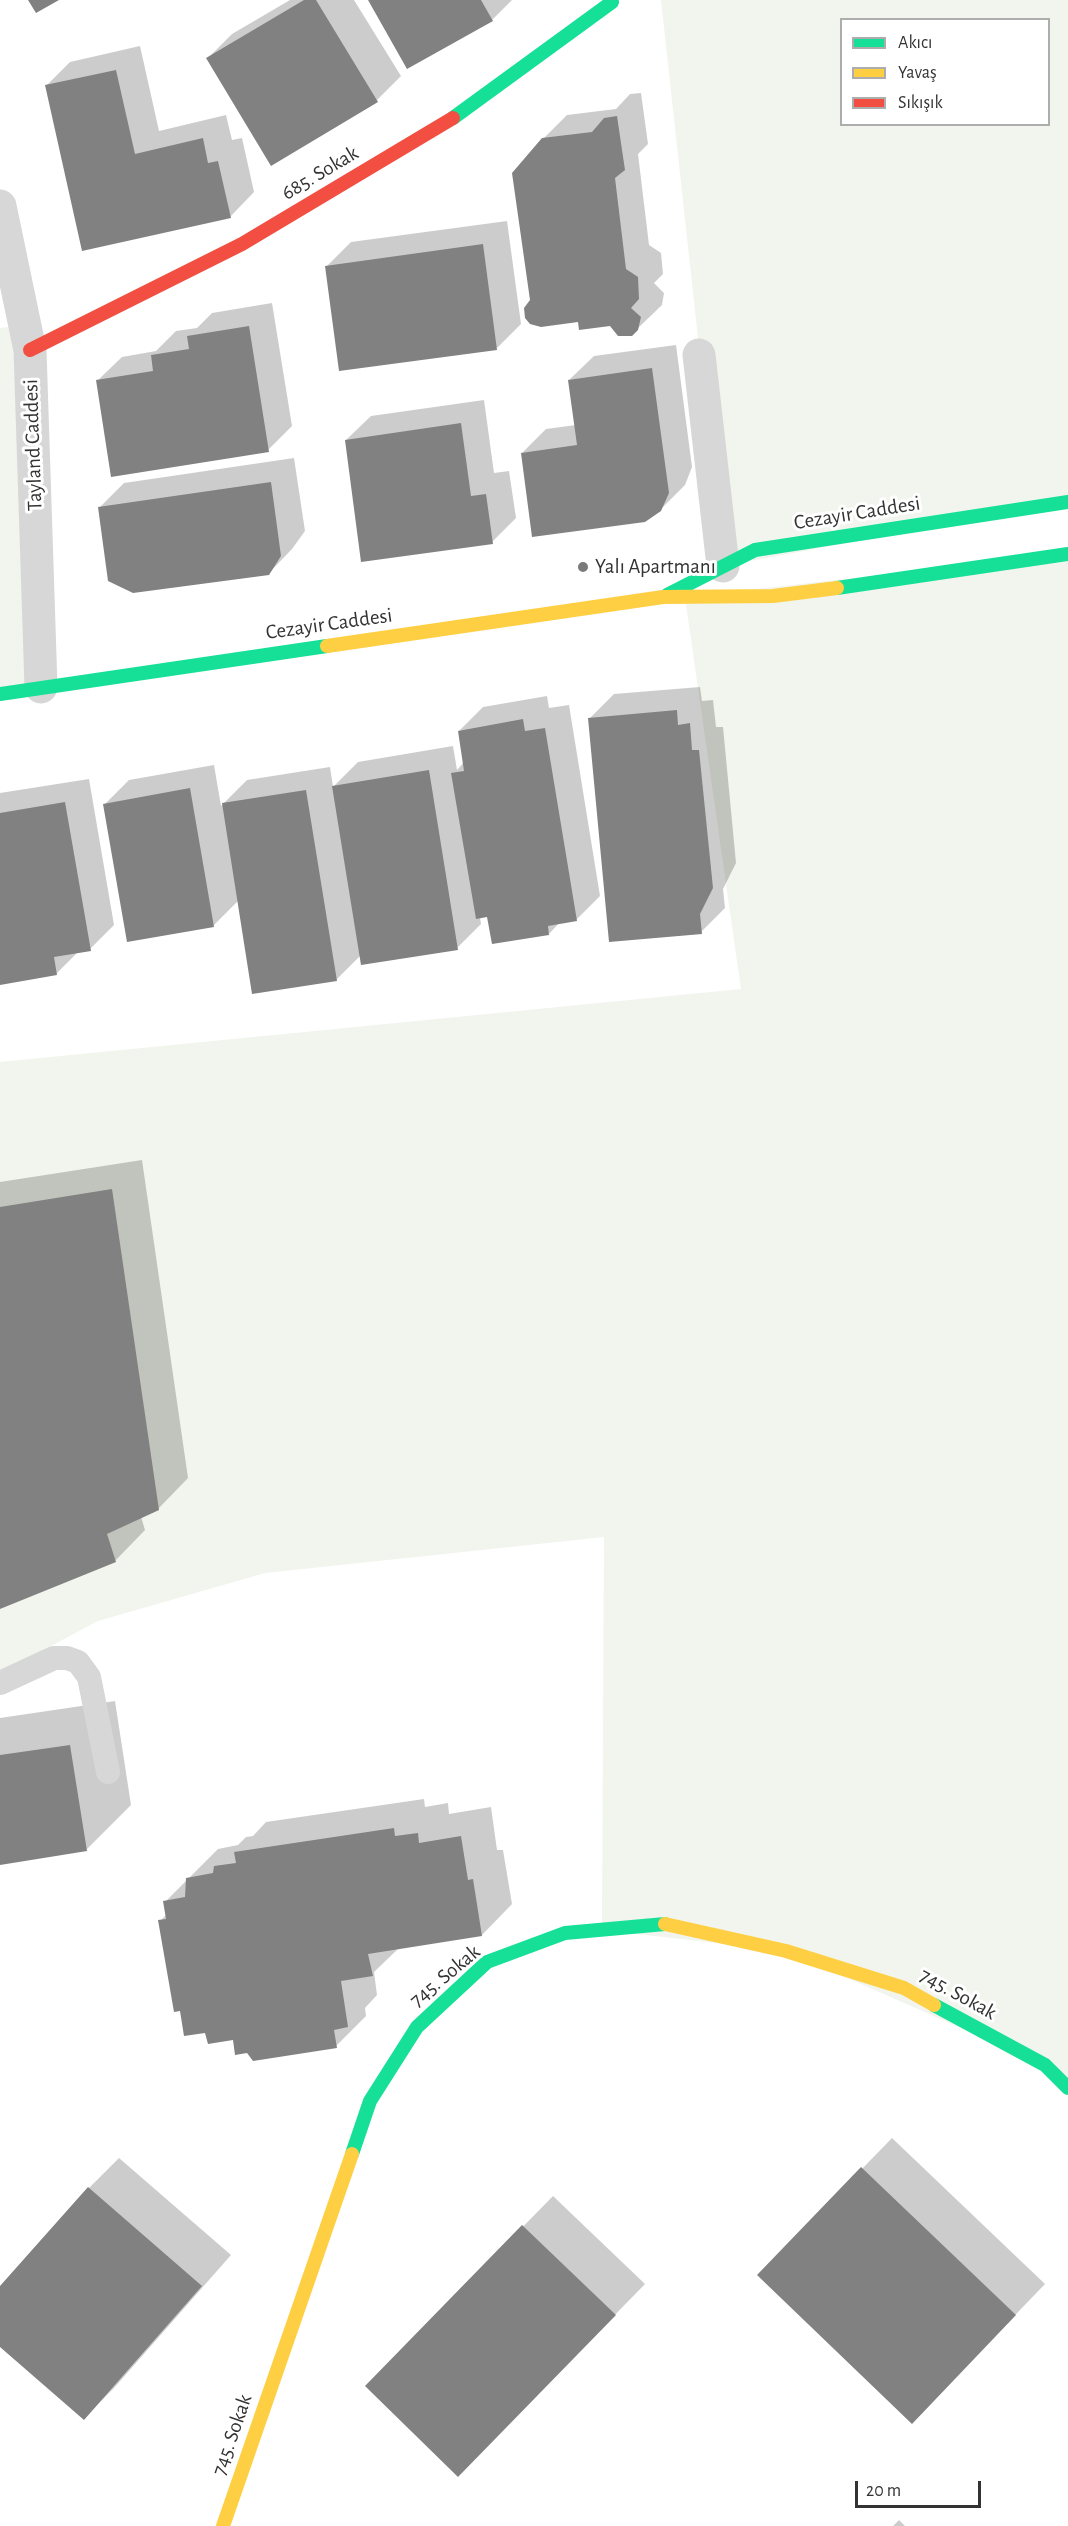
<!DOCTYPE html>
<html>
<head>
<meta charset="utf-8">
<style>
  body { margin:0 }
  #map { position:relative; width:1068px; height:2526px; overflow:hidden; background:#fff; font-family:"Alegreya Sans",sans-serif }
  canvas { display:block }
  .legend { position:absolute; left:840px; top:18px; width:210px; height:108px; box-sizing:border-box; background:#fff; border:2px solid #adadad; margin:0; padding:8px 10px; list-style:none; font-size:18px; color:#333 }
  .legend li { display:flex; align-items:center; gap:12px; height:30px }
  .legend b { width:30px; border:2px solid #adadad }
  .scale { position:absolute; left:855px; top:2481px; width:126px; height:27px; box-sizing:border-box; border:3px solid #333; border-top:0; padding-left:8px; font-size:18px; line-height:21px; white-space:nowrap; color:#333; -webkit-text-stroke:4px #fff; paint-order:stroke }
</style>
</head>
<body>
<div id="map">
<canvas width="1068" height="2526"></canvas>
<ul class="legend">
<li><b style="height:8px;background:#16e098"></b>Akıcı</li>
<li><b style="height:8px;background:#ffcf43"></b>Yavaş</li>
<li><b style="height:8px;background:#f24e42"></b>Sıkışık</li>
</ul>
<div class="scale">20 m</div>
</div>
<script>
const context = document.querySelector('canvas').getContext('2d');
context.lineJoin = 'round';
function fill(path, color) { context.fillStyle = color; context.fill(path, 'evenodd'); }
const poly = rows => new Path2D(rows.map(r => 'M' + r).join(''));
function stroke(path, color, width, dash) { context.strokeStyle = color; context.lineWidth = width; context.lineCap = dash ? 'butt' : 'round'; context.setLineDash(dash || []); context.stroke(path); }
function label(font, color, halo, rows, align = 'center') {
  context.font = font + ' "Alegreya Sans",sans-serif'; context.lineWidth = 6; context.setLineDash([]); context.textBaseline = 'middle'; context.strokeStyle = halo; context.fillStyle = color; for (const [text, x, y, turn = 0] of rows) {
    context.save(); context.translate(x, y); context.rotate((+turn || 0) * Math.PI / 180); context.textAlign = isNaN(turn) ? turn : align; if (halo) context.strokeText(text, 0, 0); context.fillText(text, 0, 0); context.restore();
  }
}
fill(poly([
  [661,0,1068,0,1068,502,723,566],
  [842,20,1048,20,1048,124,842,124],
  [25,325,41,687,0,694,0,328],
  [1068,554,1068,2088,1045,2065,786,1951,602,1930,604,1537,265,1573,98,1621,0,1673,0,1062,741,989,685,597]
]), '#f1f5ed');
fill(poly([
  [290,0,354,0,401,76,377,100,208,58,232,34],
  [370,0,512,0,492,20],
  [140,46,159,131,226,115,232,140,242,138,254,192,230,217,83,250,46,86,70,62],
  [641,93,648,144,638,154,649,245,661,253,663,274,654,283,664,293,662,305,637,329,579,321,531,300,543,139,567,115,616,109,630,94],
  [507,221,521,324,497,348,327,266,351,242],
  [272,303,292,426,268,450,97,381,122,357,156,351,176,331,197,328,212,313],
  [676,345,692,467,685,485,660,510,522,453,546,429,576,425,569,380,594,356],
  [484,400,494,473,509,471,516,518,492,542,346,440,371,416],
  [294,458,305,531,292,549,268,574,100,507,124,483],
  [700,687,702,701,713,700,716,727,723,727,736,863,723,889,725,908,701,932,590,718,614,694],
  [547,696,549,708,569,705,600,896,576,920,560,922,549,934,489,915,480,917,481,924,457,948,361,955,336,980,238,901,213,926,105,804,129,780,214,765,221,806,247,780,330,767,333,787,358,762,453,746,457,770,464,762,459,731,483,707],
  [89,779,114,925,90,949,79,951,56,974,0,983,0,793],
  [142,1160,188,1478,158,1509,141,1517,145,1530,115,1561,0,1607,0,1182],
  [115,1701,131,1805,86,1850,0,1863,0,1718],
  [424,1799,425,1807,448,1803,449,1814,491,1807,497,1850,503,1850,512,1904,482,1935,399,1948,374,1972,377,1995,365,2008,366,2016,336,2046,247,2051,234,2038,160,1921,167,1914,165,1902,218,1849,238,1845,246,1837,253,1836,266,1822],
  [892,2138,1045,2284,942,2391,759,2275],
  [119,2158,231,2255,114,2388,84,2418,0,2345,0,2288,89,2188],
  [553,2196,645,2284,488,2445,367,2386],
  [899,2520,905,2526,893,2526]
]), '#0003');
fill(poly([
  [28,0,59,0,36,13],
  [304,0,316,0,378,102,271,166,206,58],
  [368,0,481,0,493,21,407,69],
  [116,70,135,154,203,138,208,163,218,161,231,218,82,251,45,85],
  [617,116,625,170,615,178,626,269,638,277,639,299,631,308,641,317,638,330,632,336,618,336,610,326,579,330,578,322,541,327,530,324,525,318,524,308,530,300,512,173,542,138,592,132,604,118],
  [483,244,497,350,339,371,325,266],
  [249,326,269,452,111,477,96,380,153,371,151,355,189,349,187,336],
  [652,368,669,493,661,511,645,522,532,537,521,453,577,445,568,380],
  [461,423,471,496,486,494,493,544,361,562,345,440],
  [271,482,281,556,269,575,133,593,108,581,98,507],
  [677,710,678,725,690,723,692,750,699,750,713,888,700,914,702,934,609,942,588,718],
  [523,719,525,731,545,728,577,921,548,926,549,935,492,944,487,917,476,919,451,773,464,771,458,731],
  [429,770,458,950,361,965,332,786],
  [190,788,214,927,127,942,103,804],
  [306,790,337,981,252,994,222,803],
  [65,802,91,951,54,957,57,975,0,985,0,813],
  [112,1189,159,1510,107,1534,116,1562,0,1609,0,1207],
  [70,1745,87,1851,0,1865,0,1755],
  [394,1828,395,1836,418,1833,419,1843,461,1836,468,1880,473,1879,482,1936,368,1954,373,1976,341,1981,348,2027,334,2030,337,2048,253,2061,247,2053,235,2055,233,2040,208,2044,205,2033,184,2036,180,2011,174,2012,158,1920,166,1919,163,1901,185,1897,186,1878,213,1873,214,1866,236,1863,234,1852],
  [861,2167,1016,2315,912,2424,757,2275],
  [88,2187,202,2286,84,2420,0,2347,0,2286],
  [522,2225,616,2315,458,2477,365,2386]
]), '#818181');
stroke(poly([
  [0,1683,54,1658,67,1658,78,1662,89,1677,108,1772]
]), '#d7d7d7', 24);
stroke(poly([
  [0,206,30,350,41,687],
  [699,355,723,566]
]), '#d7d7d7', 33);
stroke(poly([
  [453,118,612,2],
  [837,588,1068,554],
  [667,595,755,550,1068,502],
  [0,694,327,646],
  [934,2005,1045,2065,1068,2088],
  [352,2154,370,2101,417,2027,487,1962,565,1933,665,1924]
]), '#16e098', 14);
stroke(poly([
  [327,646,663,597,773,596,837,588],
  [665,1924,786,1951,904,1988,934,2005],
  [223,2526,352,2154]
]), '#ffcf43', 14);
stroke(poly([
  [30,350,242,244,453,118]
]), '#f24e42', 14);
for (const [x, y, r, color] of [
  [583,567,6,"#7a7a7a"]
]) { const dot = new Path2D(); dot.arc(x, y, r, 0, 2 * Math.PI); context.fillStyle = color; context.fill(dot); stroke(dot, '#fff', 2); }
label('21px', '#333', '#fff', [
  ["685. Sokak",320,173,-31],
  ["Tayland Caddesi",33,445,-92],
  ["Cezayir Caddesi",857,513,-9],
  ["Cezayir Caddesi",329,624,-8],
  ["745. Sokak",445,1976,-40],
  ["745. Sokak",958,1994,29],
  ["745. Sokak",232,2435,-71]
]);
label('21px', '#333', '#fff', [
  ["Yalı Apartmanı",595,567]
], 'left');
</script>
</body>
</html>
